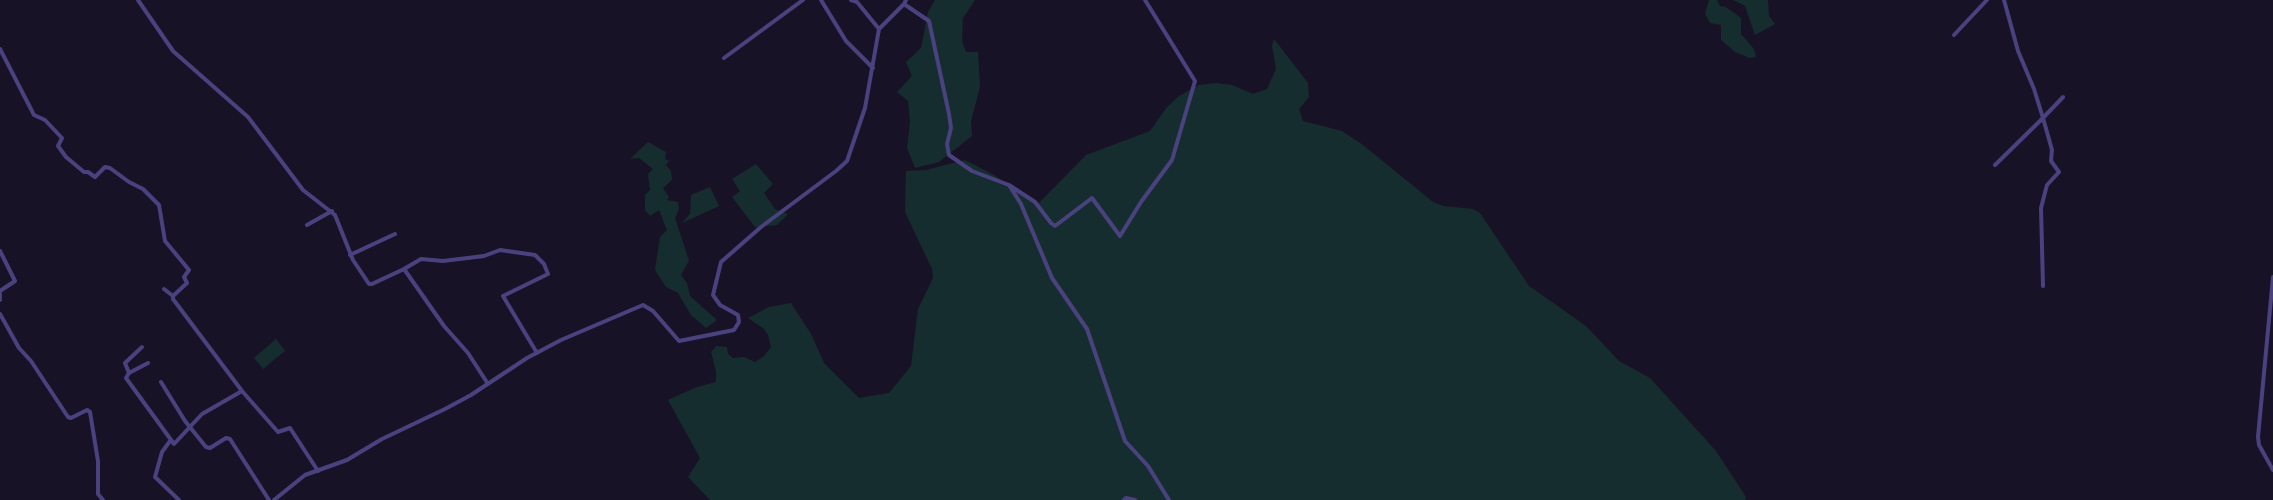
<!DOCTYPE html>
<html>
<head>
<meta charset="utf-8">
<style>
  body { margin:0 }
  canvas { display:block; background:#171225 }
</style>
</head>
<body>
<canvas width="2273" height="500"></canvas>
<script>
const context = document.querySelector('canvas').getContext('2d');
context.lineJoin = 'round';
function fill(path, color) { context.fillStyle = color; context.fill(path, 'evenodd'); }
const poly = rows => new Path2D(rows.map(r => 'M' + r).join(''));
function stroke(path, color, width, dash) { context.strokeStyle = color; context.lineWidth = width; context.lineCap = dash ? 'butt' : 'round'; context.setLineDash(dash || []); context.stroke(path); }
fill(poly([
  [935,0,975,0,963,18,962,41,966,52,978,52,980,87,971,121,972,136,939,162,915,168,907,148,910,122,908,101,897,92,912,76,906,62,921,48,928,12],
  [1709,0,1717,0,1720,6,1726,7,1741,18,1741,34,1754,49,1756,57,1750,58,1735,52,1721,40,1721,25,1710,23,1705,14],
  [1733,0,1768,0,1769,16,1775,24,1755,35,1745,6],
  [1274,39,1308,83,1309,97,1299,109,1303,121,1342,131,1363,145,1433,202,1443,206,1473,209,1480,213,1529,286,1586,326,1619,361,1650,378,1716,451,1746,497,1745,500,710,500,688,477,700,458,668,400,697,387,716,382,716,371,711,352,716,346,727,347,728,354,733,358,744,357,755,362,764,356,771,347,768,335,764,329,748,318,769,307,791,303,811,334,824,363,859,398,889,393,911,366,918,309,933,278,932,269,905,212,906,171,926,170,965,160,994,175,1037,205,1086,155,1150,131,1167,107,1179,96,1199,85,1216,83,1232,85,1253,94,1267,89,1276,69,1272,46],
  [648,142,666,152,665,159,669,161,666,165,671,171,672,180,663,188,669,197,667,200,678,202,679,209,675,218,689,261,681,275,687,283,690,296,717,320,706,328,691,315,678,293,666,287,655,270,660,237,667,230,659,210,650,216,645,210,645,195,650,190,648,174,653,169,639,158,630,159],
  [756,164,773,184,764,193,775,209,788,214,777,225,755,227,732,197,740,191,732,179],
  [710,187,719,206,682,223,690,214,691,195],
  [276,339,285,351,263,369,254,358]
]), '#162d2f');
stroke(poly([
  [138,0,173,51,248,117,303,190,335,215,353,260,369,284,372,284,404,269,444,326,468,353,488,384],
  [821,0,846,41,873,68],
  [851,0,857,2,879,29],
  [906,0,904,4,929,21,949,114,951,128,947,144,949,155,972,171,1009,185,1021,204,1052,278,1087,329,1125,441,1148,466,1169,500],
  [2004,0,2018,51,2034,89,2043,118,2063,97],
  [1954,35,1987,0],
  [0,49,34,115,45,120,62,138,58,146,66,157,84,172,88,172,95,177,105,167,110,168,129,182,143,189,159,205,165,241,189,270,184,277,187,283,173,296,173,299,242,391,278,432,290,428,318,471],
  [724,58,803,0],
  [1995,165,2043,118,2052,150,2051,161,2059,172,2047,185,2041,208,2043,286],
  [1009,185,1035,202,1051,223,1055,226,1092,198,1120,236,1141,202,1172,160,1195,81,1145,0],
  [307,225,332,211],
  [0,251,15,281,0,291],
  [350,255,395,234],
  [404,269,421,259,443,261,484,256,500,250,535,255,544,264,548,274,503,296,537,353],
  [2273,277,2258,437,2259,445,2273,470],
  [164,289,173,296],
  [0,294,0,300],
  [0,314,19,348,31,361,68,417,71,418,87,410,90,412,98,461,98,494,103,500],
  [142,347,125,363,129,373,126,378,174,444,202,414,242,391],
  [129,373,148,363],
  [161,382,185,421,206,447,210,448,226,438,230,439,269,500],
  [170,441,162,452,155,477,179,500],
  [274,500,305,475,347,460,382,439,445,409,471,395,527,358,561,340,643,305,653,311,679,341,734,330,739,322,738,315,720,305,713,295,721,262,761,227,836,171,847,161,865,108,879,29,904,4],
  [1124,500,1126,498,1135,500]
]), '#4a427f', 4);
</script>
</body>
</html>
